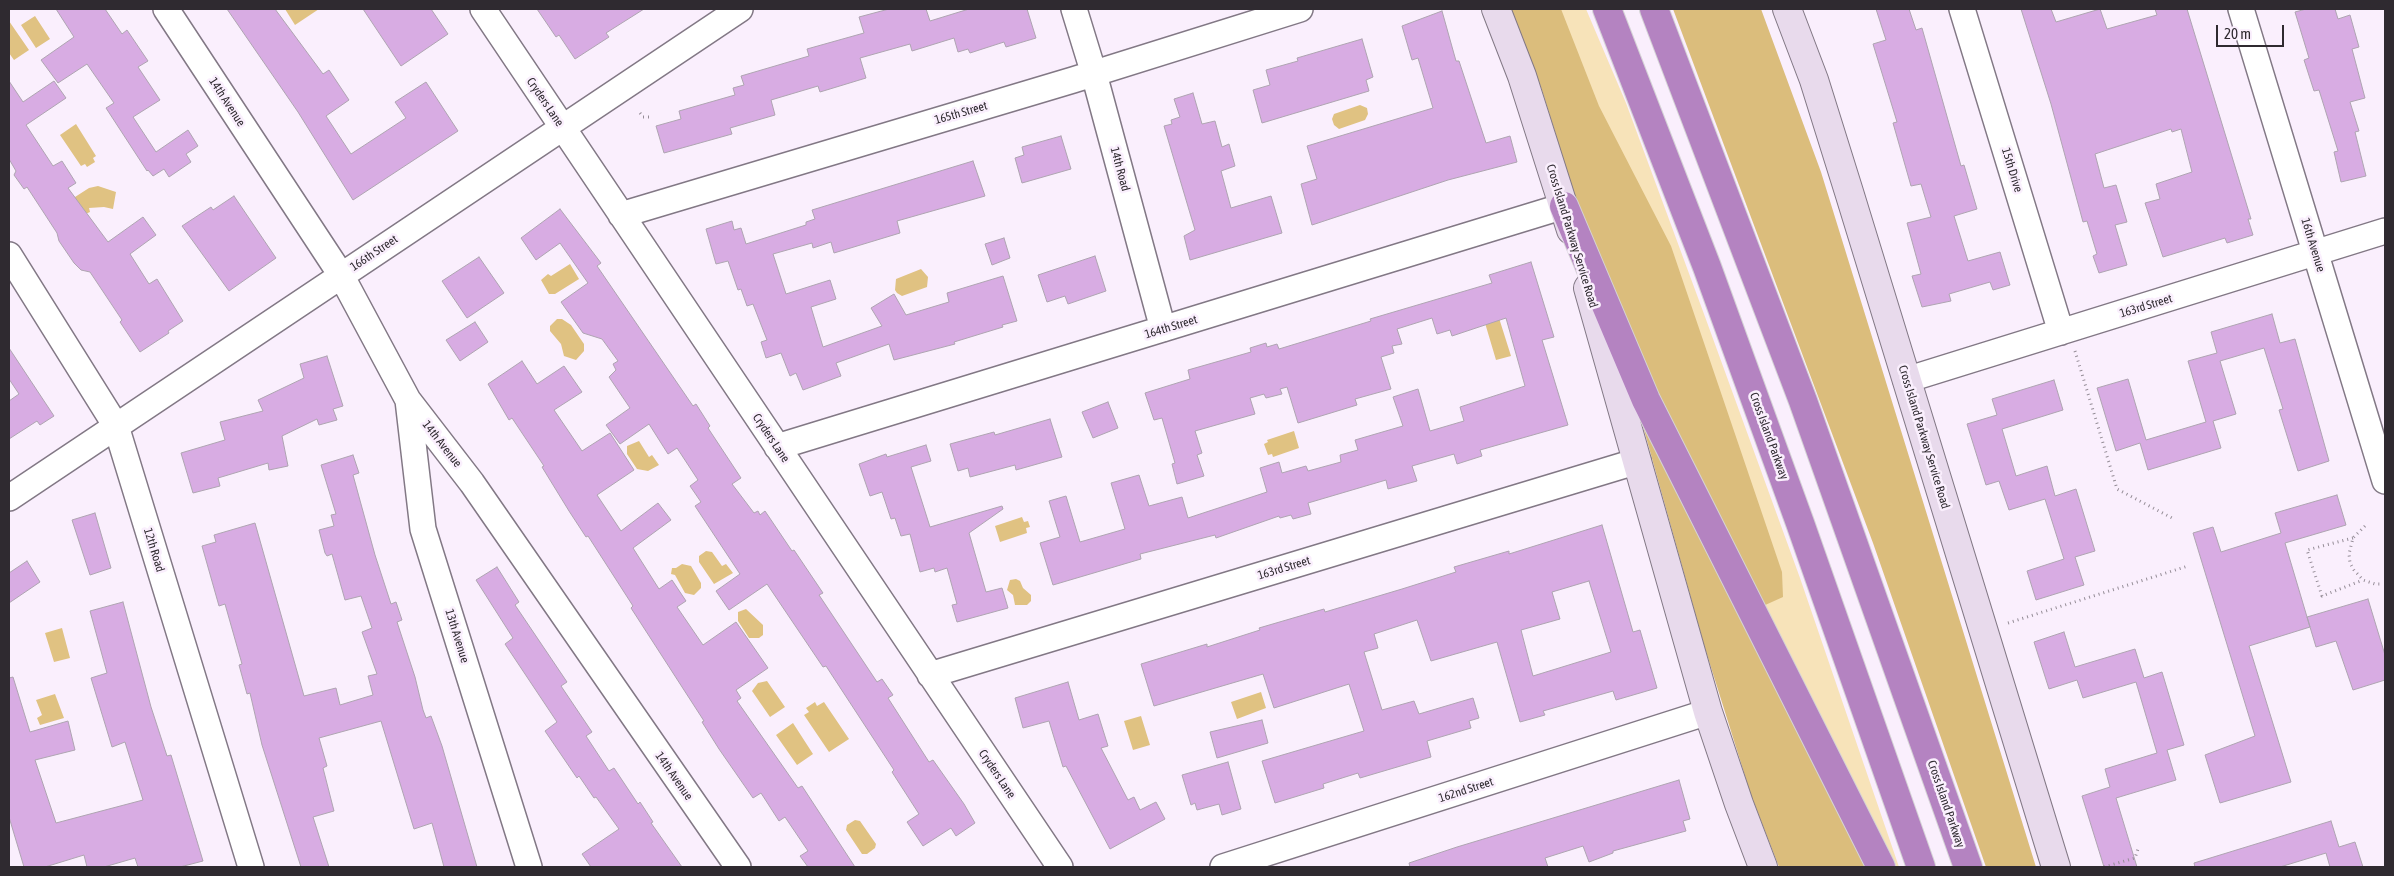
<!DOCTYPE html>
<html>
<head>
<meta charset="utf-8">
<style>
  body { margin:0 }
  #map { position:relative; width:2394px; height:876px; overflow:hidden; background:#faeffd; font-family:"Asap Condensed",sans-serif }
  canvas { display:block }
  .frame { position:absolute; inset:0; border:10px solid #2f2a30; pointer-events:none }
  .scale { position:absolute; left:2216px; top:25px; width:68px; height:22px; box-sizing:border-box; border:2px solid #2f2a30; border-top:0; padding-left:6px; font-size:15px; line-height:18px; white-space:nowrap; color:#2f2a30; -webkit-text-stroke:4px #faeffd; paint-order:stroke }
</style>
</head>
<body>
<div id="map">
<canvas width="2394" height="876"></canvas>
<div class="frame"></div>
<div class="scale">20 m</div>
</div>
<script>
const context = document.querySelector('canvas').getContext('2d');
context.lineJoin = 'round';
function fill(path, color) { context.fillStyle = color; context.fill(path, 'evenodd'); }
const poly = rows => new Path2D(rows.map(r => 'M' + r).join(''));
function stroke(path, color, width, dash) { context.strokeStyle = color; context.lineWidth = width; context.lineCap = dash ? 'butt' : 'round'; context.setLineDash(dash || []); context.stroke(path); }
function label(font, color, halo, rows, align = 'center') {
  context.font = font + ' "Asap Condensed",sans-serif'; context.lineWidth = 5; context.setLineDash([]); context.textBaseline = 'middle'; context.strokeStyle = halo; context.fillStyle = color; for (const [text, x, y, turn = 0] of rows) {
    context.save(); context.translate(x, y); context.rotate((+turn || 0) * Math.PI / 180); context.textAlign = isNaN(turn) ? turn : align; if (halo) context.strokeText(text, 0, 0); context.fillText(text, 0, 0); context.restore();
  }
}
fill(poly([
  [1511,9,1586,9,1626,103,1704,314,1800,578,1899,867,1890,867,1614,307,1542,90]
]), '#f7e3b9');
fill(poly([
  [1511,9,1561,9,1599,106,1671,246,1782,572,1783,597,1763,606,1614,307,1596,264,1542,90],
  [1673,9,1761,9,1821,172,2036,867,1986,867,1873,543],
  [1641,419,1867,867,1779,867,1751,795,1704,645]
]), '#dbbd7c');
fill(poly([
  [285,9,319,9,295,25],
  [35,16,50,39,36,48,21,25],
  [9,21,29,50,14,60,9,53],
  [1360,105,1367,108,1368,114,1365,120,1339,129,1334,125,1332,119,1334,114],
  [76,124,96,156,93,158,95,162,87,167,85,164,81,166,60,135],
  [98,186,116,192,113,209,104,207,89,208,90,212,83,215,74,201,75,197,89,188],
  [570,264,579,279,555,294,549,294,541,280,548,274,551,276],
  [921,269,928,277,927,287,902,296,897,293,895,290,896,279],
  [1499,318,1511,356,1496,360,1485,323],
  [557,319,562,319,571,325,584,344,584,351,576,360,564,356,561,344,550,331,550,326],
  [1294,431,1299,448,1273,457,1272,454,1268,455,1264,444,1268,442,1267,440],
  [639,441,649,457,652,455,659,465,648,471,637,469,627,454,627,446],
  [1022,517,1024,522,1028,521,1030,527,1026,528,1027,533,1000,542,995,526],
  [706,551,712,552,722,566,726,564,733,573,714,584,699,562,699,556],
  [682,564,691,566,701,583,701,588,694,595,685,593,675,575,671,574,672,568,676,568],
  [1016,579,1020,581,1023,588,1031,595,1031,601,1027,605,1015,605,1013,595,1007,590,1010,580],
  [746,609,763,625,763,635,759,638,749,638,738,621,738,612],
  [62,628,70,658,54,662,45,633],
  [767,681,785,707,770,717,752,691,758,683],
  [1261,692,1266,708,1237,719,1231,702],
  [55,694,64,718,40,725,37,718,42,715,36,700],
  [815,702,817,706,824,702,849,739,829,752,804,715,809,712,806,708],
  [1141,716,1150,745,1133,750,1124,721],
  [793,723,813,754,797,765,776,735],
  [855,820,860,821,876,844,875,848,867,854,862,854,846,830,847,825]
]), '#e0c282');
const building = poly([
  [56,9,105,9,122,34,127,30,148,61,138,67,160,100,133,117,156,152,188,130,198,146,186,154,191,162,169,177,164,169,153,176,148,170,147,171,106,108,114,103,87,64,58,83,41,60,74,37,56,9],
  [227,9,275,9,323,74,329,70,349,100,326,116,351,154,406,118,395,102,426,82,458,131,353,200,298,112,227,9],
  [363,9,431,9,448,34,401,66,363,9],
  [537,9,644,9,606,33,609,37,575,59,559,35,556,37,537,9],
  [889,9,926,9,930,21,969,9,1027,9,1036,38,1006,47,1004,42,970,53,968,49,958,52,954,38,912,51,910,44,860,58,866,78,820,92,818,86,771,100,775,115,730,128,732,134,664,153,656,126,681,119,679,111,735,95,733,88,744,85,741,76,809,56,807,49,864,33,859,17,889,9],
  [1876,9,1909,9,1916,30,1922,28,1961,166,1964,165,1977,209,1954,216,1968,261,2000,252,2010,285,1993,290,1990,282,1949,294,1951,301,1922,307,1912,276,1921,274,1907,223,1931,217,1921,184,1911,186,1893,123,1897,122,1873,44,1886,40,1876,9],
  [2021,9,2051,9,2056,22,2100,9,2107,29,2157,15,2155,9,2187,9,2251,219,2248,219,2253,235,2227,243,2225,238,2163,257,2145,203,2160,199,2156,184,2192,172,2181,129,2172,132,2171,129,2095,154,2104,188,2116,185,2127,222,2115,225,2127,265,2099,273,2093,256,2097,254,2087,221,2083,222,2051,104,2021,9],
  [2306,9,2335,9,2338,19,2350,15,2359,47,2352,49,2365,98,2350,102,2359,131,2355,132,2366,176,2341,182,2334,152,2338,151,2319,90,2314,91,2304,60,2309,58,2295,12,2306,9],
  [1442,11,1456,61,1459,61,1486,143,1510,136,1517,162,1448,180,1312,225,1301,184,1317,179,1307,146,1433,108,1418,58,1412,60,1402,26,1442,11],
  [1362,39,1373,77,1366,80,1369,91,1262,123,1253,90,1270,85,1266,70,1298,61,1297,58,1362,39],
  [9,81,23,102,54,81,66,98,26,125,53,166,62,161,76,183,68,188,108,242,143,217,156,235,130,254,149,284,157,279,183,321,168,331,169,333,140,352,120,322,122,320,90,272,81,270,74,263,59,241,57,233,27,187,24,189,14,175,16,171,9,159,9,81],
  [1193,93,1202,124,1215,121,1222,147,1229,144,1235,166,1221,171,1231,208,1271,196,1282,233,1190,260,1184,236,1195,230,1164,126,1172,124,1171,120,1180,117,1174,99,1193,93],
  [1061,136,1071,169,1022,183,1015,158,1024,155,1022,147,1061,136],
  [973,161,985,196,897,221,900,233,834,253,831,242,813,248,812,243,773,254,786,294,830,280,836,299,811,307,823,347,882,326,871,308,894,294,906,315,949,302,947,293,1003,276,1017,321,1002,325,1003,327,954,342,955,344,894,360,889,344,836,363,841,376,803,390,796,373,790,376,781,353,766,358,761,342,767,340,753,304,747,306,741,289,738,290,728,261,716,264,706,229,732,221,734,230,741,228,746,244,806,225,806,222,815,219,812,210,973,161],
  [234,196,276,258,229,291,182,226,211,207,213,210,234,196],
  [560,209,601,263,597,266,693,406,696,404,710,426,708,428,741,478,732,484,754,513,758,511,760,515,765,511,792,551,794,550,823,593,819,595,877,682,882,679,893,695,888,698,929,762,933,760,964,804,975,823,956,836,951,828,923,846,907,822,919,814,892,772,894,770,826,666,823,667,767,584,729,610,716,591,740,574,695,506,701,502,690,486,698,480,677,448,668,454,649,424,620,444,606,425,630,408,609,377,616,370,613,364,618,361,602,339,583,333,561,302,588,283,560,243,536,260,521,238,560,209],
  [1004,238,1010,258,992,265,985,244,1004,238],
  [1095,256,1106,291,1068,304,1065,296,1047,302,1038,275,1095,256],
  [479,257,504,293,467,318,442,281,479,257],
  [1531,262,1554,337,1542,340,1568,425,1480,450,1482,456,1457,464,1454,454,1412,466,1417,481,1388,489,1386,480,1308,503,1311,514,1293,519,1291,515,1280,518,1279,516,1216,538,1215,535,1140,554,1141,559,1053,585,1040,543,1060,537,1049,501,1066,496,1080,542,1125,529,1111,483,1139,475,1149,506,1182,497,1188,518,1267,492,1260,468,1279,462,1282,473,1306,466,1308,471,1341,462,1340,455,1358,450,1355,440,1403,426,1393,397,1418,389,1430,431,1464,421,1460,407,1525,386,1506,318,1452,336,1450,330,1437,334,1432,318,1397,329,1402,344,1392,346,1394,353,1381,357,1391,389,1355,399,1357,405,1298,423,1287,387,1280,389,1282,394,1266,398,1264,394,1250,398,1255,414,1195,431,1202,453,1197,455,1204,476,1177,484,1172,464,1175,463,1162,418,1154,420,1145,393,1190,379,1188,370,1251,352,1250,348,1266,343,1267,347,1277,344,1279,349,1371,321,1370,319,1492,283,1489,275,1531,262],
  [2272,314,2280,343,2295,339,2329,461,2298,471,2279,410,2283,409,2264,348,2220,361,2236,414,2213,421,2221,448,2148,470,2140,443,2116,451,2097,388,2128,379,2146,440,2206,422,2188,361,2217,353,2211,332,2272,314],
  [475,322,488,342,460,361,446,340,475,322],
  [9,348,54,416,40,425,37,421,9,439,9,401,19,394,9,379,9,348],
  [327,356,343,406,333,409,337,420,319,425,317,419,282,436,288,466,269,470,268,463,218,478,220,486,193,493,181,453,225,440,220,422,263,411,258,400,304,378,300,364,327,356],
  [522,361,537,384,564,366,582,392,554,410,582,451,610,433,634,470,597,495,621,531,658,503,671,520,633,548,659,589,672,580,686,601,677,607,703,645,736,622,768,668,736,690,741,698,737,701,798,788,802,786,855,867,808,867,800,856,808,851,785,817,779,821,761,793,753,798,719,749,702,722,704,721,631,608,633,606,588,536,586,537,569,511,542,467,544,466,512,418,509,420,488,384,522,361],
  [2054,380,2063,410,2002,429,2016,476,2047,466,2055,496,2076,489,2095,551,2075,557,2084,585,2036,600,2027,571,2064,559,2045,499,2009,510,1999,481,1986,485,1967,424,1997,415,1992,399,2054,380],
  [1108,402,1118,428,1093,438,1082,412,1108,402],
  [1050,419,1062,457,1016,470,1015,465,970,477,968,468,958,471,950,444,994,432,995,435,1050,419],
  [926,445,931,461,911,467,930,527,1002,506,1003,509,969,533,986,592,1002,588,1008,608,957,622,952,605,957,604,947,568,935,572,934,568,920,572,910,534,901,536,895,518,891,519,882,492,870,496,859,464,886,454,887,457,926,445],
  [353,455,359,473,353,475,375,555,391,604,396,602,402,620,397,622,415,677,423,710,426,718,431,716,442,746,477,867,444,867,432,823,414,829,381,721,319,738,327,766,323,768,334,811,313,817,329,867,301,867,262,745,250,693,247,694,239,665,242,664,225,604,219,606,202,546,216,542,214,535,255,523,304,696,336,688,340,705,373,695,368,676,377,674,362,632,372,628,361,596,345,600,332,554,327,556,325,553,319,530,334,526,331,515,336,514,321,465,353,455],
  [2337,495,2346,525,2285,543,2310,627,2249,646,2291,782,2220,803,2205,755,2255,736,2193,533,2213,527,2221,552,2281,533,2275,513,2337,495],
  [95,513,111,568,90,575,72,520,95,513],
  [1602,525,1633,632,1640,630,1657,688,1616,700,1613,691,1543,711,1545,715,1520,722,1497,642,1431,661,1417,620,1374,634,1378,648,1364,652,1382,710,1414,701,1419,714,1473,698,1479,718,1469,721,1471,728,1427,741,1431,757,1360,778,1358,773,1323,784,1324,788,1275,803,1262,761,1364,731,1349,684,1274,708,1263,674,1154,706,1141,664,1207,644,1207,647,1260,630,1259,628,1324,609,1325,612,1402,589,1456,572,1454,567,1509,551,1509,554,1602,525],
  [1589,581,1611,652,1533,676,1521,630,1560,619,1552,592,1589,581],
  [27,561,40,582,9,603,9,573,27,561],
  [497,567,519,602,515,605,567,682,561,686,592,732,586,736,609,771,614,768,638,804,640,802,653,822,651,823,682,867,591,867,582,854,619,829,596,797,594,798,579,776,577,778,545,731,557,722,505,644,513,638,476,580,497,567],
  [2368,599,2385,655,2385,680,2353,690,2336,641,2316,647,2307,617,2368,599],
  [123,602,151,707,167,756,171,755,203,861,180,867,138,867,135,858,104,867,87,867,84,855,45,867,24,867,9,817,9,678,13,677,30,732,68,721,75,750,35,760,56,823,143,800,125,742,112,747,91,678,107,673,90,611,123,602],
  [2064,632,2075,667,2135,649,2144,678,2162,672,2184,745,2167,750,2176,780,2116,798,2137,867,2104,867,2082,796,2110,787,2105,769,2157,753,2136,682,2083,698,2077,680,2049,689,2034,642,2064,632],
  [1068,682,1079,720,1098,714,1108,746,1101,748,1128,800,1134,797,1140,810,1156,802,1165,819,1110,849,1066,766,1063,767,1049,721,1023,728,1015,698,1068,682],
  [1262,720,1268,743,1217,758,1210,732,1262,720],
  [1228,762,1241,809,1222,815,1219,804,1197,810,1195,803,1191,805,1182,775,1228,762],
  [1679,780,1690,819,1683,821,1686,831,1613,851,1613,853,1589,862,1583,846,1545,858,1548,867,1410,867,1409,863,1457,847,1679,780],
  [2331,821,2339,847,2355,842,2363,867,2330,867,2326,853,2280,867,2195,867,2194,863,2331,821]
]);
fill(building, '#d8ace3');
stroke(building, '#aea4b1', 1);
const street = poly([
  [166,9,341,275,408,400,472,483,738,867],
  [483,9,1060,867],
  [1074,9,1094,74,1163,329],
  [1962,9,2061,332],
  [2241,9,2385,481],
  [621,215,1073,80,1300,9],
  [9,255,116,426,251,867],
  [1906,380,2385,231],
  [408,400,423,529,529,867],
  [777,447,1564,206],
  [9,498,740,9],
  [930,675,1638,461],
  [1223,867,1708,712]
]);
const secondary = poly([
  [1496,9,1522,76,1571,230],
  [1787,9,1814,80,1849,192,2056,867],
  [1588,288,1708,712,1739,804,1763,867]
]);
const highway = poly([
  [1607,9,1707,267,1800,523,1921,867],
  [1654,9,1803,401,1968,867],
  [1564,206,1646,400,1881,867]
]);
stroke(street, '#827885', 28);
stroke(secondary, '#827885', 30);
stroke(highway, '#d5d4d6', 30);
stroke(poly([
  [640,113,643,117,652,117],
  [2075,351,2117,489,2174,519],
  [2365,526,2353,538,2349,554,2350,563,2354,570,2363,580,2375,584,2383,584],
  [2353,538,2307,550,2322,596,2363,580],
  [2008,623,2188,566],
  [2104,867,2135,858,2139,846]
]), '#958d97', 3, [1, 4]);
stroke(street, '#fff', 25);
stroke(secondary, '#e8daec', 28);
stroke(highway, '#b483c1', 28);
label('12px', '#2f2a30', '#faeffd', [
  ["14th Avenue",227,102,57],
  ["Cryders Lane",545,102,56],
  ["165th Street",961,113,-16],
  ["14th Road",1120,169,75],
  ["15th Drive",2012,170,73],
  ["Cross Island Parkway Service Road",1572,236,73],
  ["16th Avenue",2313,245,73],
  ["166th Street",374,253,-34],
  ["163rd Street",2146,306,-17],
  ["164th Street",1171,327,-17],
  ["Cross Island Parkway",1769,436,70],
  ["Cross Island Parkway Service Road",1924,437,73],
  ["Cryders Lane",771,438,56],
  ["14th Avenue",442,444,52],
  ["12th Road",154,550,73],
  ["163rd Street",1284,568,-17],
  ["13th Avenue",457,636,73],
  ["Cryders Lane",997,774,56],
  ["14th Avenue",674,776,55],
  ["162nd Street",1466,790,-18],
  ["Cross Island Parkway",1946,804,71]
]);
</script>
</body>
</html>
